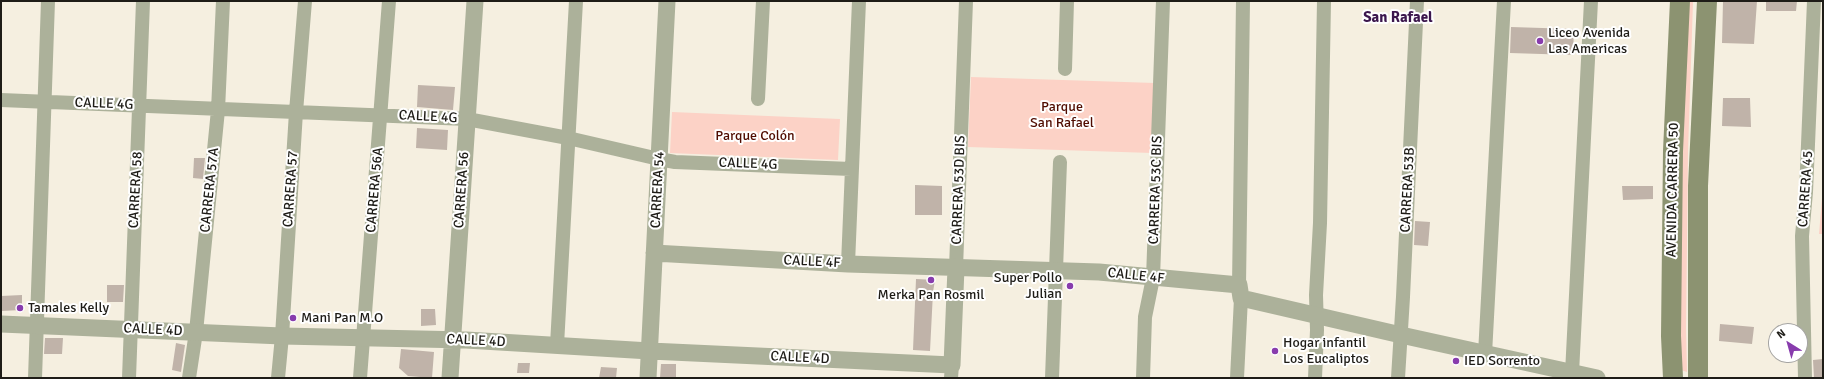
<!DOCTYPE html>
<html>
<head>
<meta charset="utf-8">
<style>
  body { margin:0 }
  #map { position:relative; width:1824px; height:379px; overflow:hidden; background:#f5efe0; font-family:Signika,sans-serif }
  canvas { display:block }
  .frame { position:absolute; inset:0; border:2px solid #1e1c17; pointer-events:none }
  .north { position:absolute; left:1768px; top:323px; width:40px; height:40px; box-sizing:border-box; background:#fff; border:1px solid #a5a4a2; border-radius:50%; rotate:323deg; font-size:11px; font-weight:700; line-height:16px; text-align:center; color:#1e1c17 }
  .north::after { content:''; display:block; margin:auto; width:14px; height:18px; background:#883cad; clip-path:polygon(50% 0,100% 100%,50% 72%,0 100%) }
</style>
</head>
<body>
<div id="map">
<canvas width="1824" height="379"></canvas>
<div class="frame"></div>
<div class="north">N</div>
</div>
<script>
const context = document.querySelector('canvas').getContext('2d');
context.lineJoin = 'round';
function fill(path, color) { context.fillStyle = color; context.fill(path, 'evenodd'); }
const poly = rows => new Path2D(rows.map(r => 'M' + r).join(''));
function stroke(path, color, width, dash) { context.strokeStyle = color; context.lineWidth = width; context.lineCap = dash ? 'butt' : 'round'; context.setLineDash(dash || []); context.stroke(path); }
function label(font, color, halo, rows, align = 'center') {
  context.font = font + ' Signika,sans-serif'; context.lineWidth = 4; context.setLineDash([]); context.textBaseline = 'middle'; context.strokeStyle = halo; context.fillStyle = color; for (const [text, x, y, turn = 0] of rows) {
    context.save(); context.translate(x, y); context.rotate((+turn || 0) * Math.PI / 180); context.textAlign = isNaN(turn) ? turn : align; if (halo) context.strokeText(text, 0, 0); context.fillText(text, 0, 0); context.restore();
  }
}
fill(poly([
  [1685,2,1693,2,1688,152,1686,328,1687,372,1678,369],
  [971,77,1155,83,1152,153,968,147],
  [672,112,840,119,838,160,670,153],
  [1823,186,1823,234,1819,234]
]), '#fcd2c6');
fill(poly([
  [1723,1,1757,1,1754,44,1722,43],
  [1766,1,1797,1,1796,11,1766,11],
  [1511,27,1574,29,1573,55,1510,53],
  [418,85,455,87,453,110,417,107],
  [1723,98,1750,98,1751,127,1722,126],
  [417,128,448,130,447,150,416,148],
  [194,158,205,158,203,179,193,178],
  [915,185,942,186,942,215,915,215],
  [1622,186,1653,186,1653,199,1623,200],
  [1415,221,1430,222,1428,246,1414,245],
  [916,279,935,280,933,292,930,351,913,350],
  [107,285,124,285,123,302,107,302],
  [22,295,22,310,1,311,1,296],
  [421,309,435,309,436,325,421,326],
  [1720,324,1754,327,1752,344,1719,341],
  [45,338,63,338,62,354,44,354],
  [176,343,185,345,181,372,172,370],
  [401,349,434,352,432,378,408,376,399,368],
  [1823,359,1823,378,1814,378,1813,360],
  [518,363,530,363,529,373,517,373],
  [661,364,676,364,676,378,660,378],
  [601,367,617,368,616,378,599,378]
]), '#c0b3a9');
stroke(poly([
  [1065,69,1067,1],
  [758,99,763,1],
  [1,100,467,119,568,138,659,159,675,162,851,169],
  [848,264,859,1],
  [956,268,966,1],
  [1239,285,1243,1],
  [557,345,576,1],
  [1485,354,1504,1],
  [1572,373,1591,1],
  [35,378,48,1],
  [129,378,143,1],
  [189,378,196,332,218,110,223,1],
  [278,378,282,336,296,112,305,1],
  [360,378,389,1],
  [951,378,952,365],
  [1052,378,1060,162],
  [1143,378,1145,317,1153,278,1163,1],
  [1237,378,1241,298],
  [1315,378,1317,330,1316,295,1320,223,1324,1],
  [1398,378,1403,297,1417,1],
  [1805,378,1802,236,1806,192,1814,1]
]), '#acb19a', 14);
stroke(poly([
  [654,253,848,264,1099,272,1239,285,1241,298,1401,335,1597,378],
  [1,324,282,336,466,340,650,351,952,365,956,268],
  [450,378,475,1],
  [648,378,667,1]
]), '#acb19a', 17);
stroke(poly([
  [1673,378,1671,336,1673,151,1680,1],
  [1698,378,1698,186,1707,1]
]), '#8c9371', 20);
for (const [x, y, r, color] of [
  [1540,41,4,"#883cad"],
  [931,280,4,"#883cad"],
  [1070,286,4,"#883cad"],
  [20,308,4,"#883cad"],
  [293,318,4,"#883cad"],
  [1275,351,4,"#883cad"],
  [1456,361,4,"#883cad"]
]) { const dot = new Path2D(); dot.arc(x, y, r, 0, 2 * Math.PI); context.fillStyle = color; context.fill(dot); stroke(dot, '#fff', 1.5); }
label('14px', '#1e1c17', '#fff', [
  ["Liceo Avenida",1548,33],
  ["Las Americas",1548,49],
  ["Super Pollo",1062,278,"right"],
  ["Julian",1062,294,"right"],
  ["Merka Pan Rosmil",931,295,"center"],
  ["Tamales Kelly",28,308],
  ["Mani Pan M.O",301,318],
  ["Hogar infantil",1283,343],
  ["Los Eucaliptos",1283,359],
  ["IED Sorrento",1464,361]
], 'left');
label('14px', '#1e1c17', '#fff', [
  ["CALLE 4G",104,104,2],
  ["CALLE 4G",428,117,3],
  ["CALLE 4G",748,164,2],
  ["CARRERA 57",291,189,-86],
  ["CARRERA 45",1806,189,-86],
  ["CARRERA 58",136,190,-87],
  ["CARRERA 57A",210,190,-84],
  ["CARRERA 56A",375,190,-85],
  ["CARRERA 56",462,190,-86],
  ["CARRERA 54",658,190,-87],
  ["CARRERA 53D BIS",959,190,-88],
  ["CARRERA 53C BIS",1156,190,-88],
  ["CARRERA 53B",1408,190,-87],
  ["AVENIDA CARRERA 50",1673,190,-89],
  ["CALLE 4F",812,262,3],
  ["CALLE 4F",1136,276,6],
  ["CALLE 4D",153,330,3],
  ["CALLE 4D",476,341,3],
  ["CALLE 4D",800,358,3]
]);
label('14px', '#500c00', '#fff', [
  ["Parque",1062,107],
  ["San Rafael",1062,123],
  ["Parque Colón",755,136]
]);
label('bold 15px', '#3c174d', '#fff', [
  ["San Rafael",1398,18]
]);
</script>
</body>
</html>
